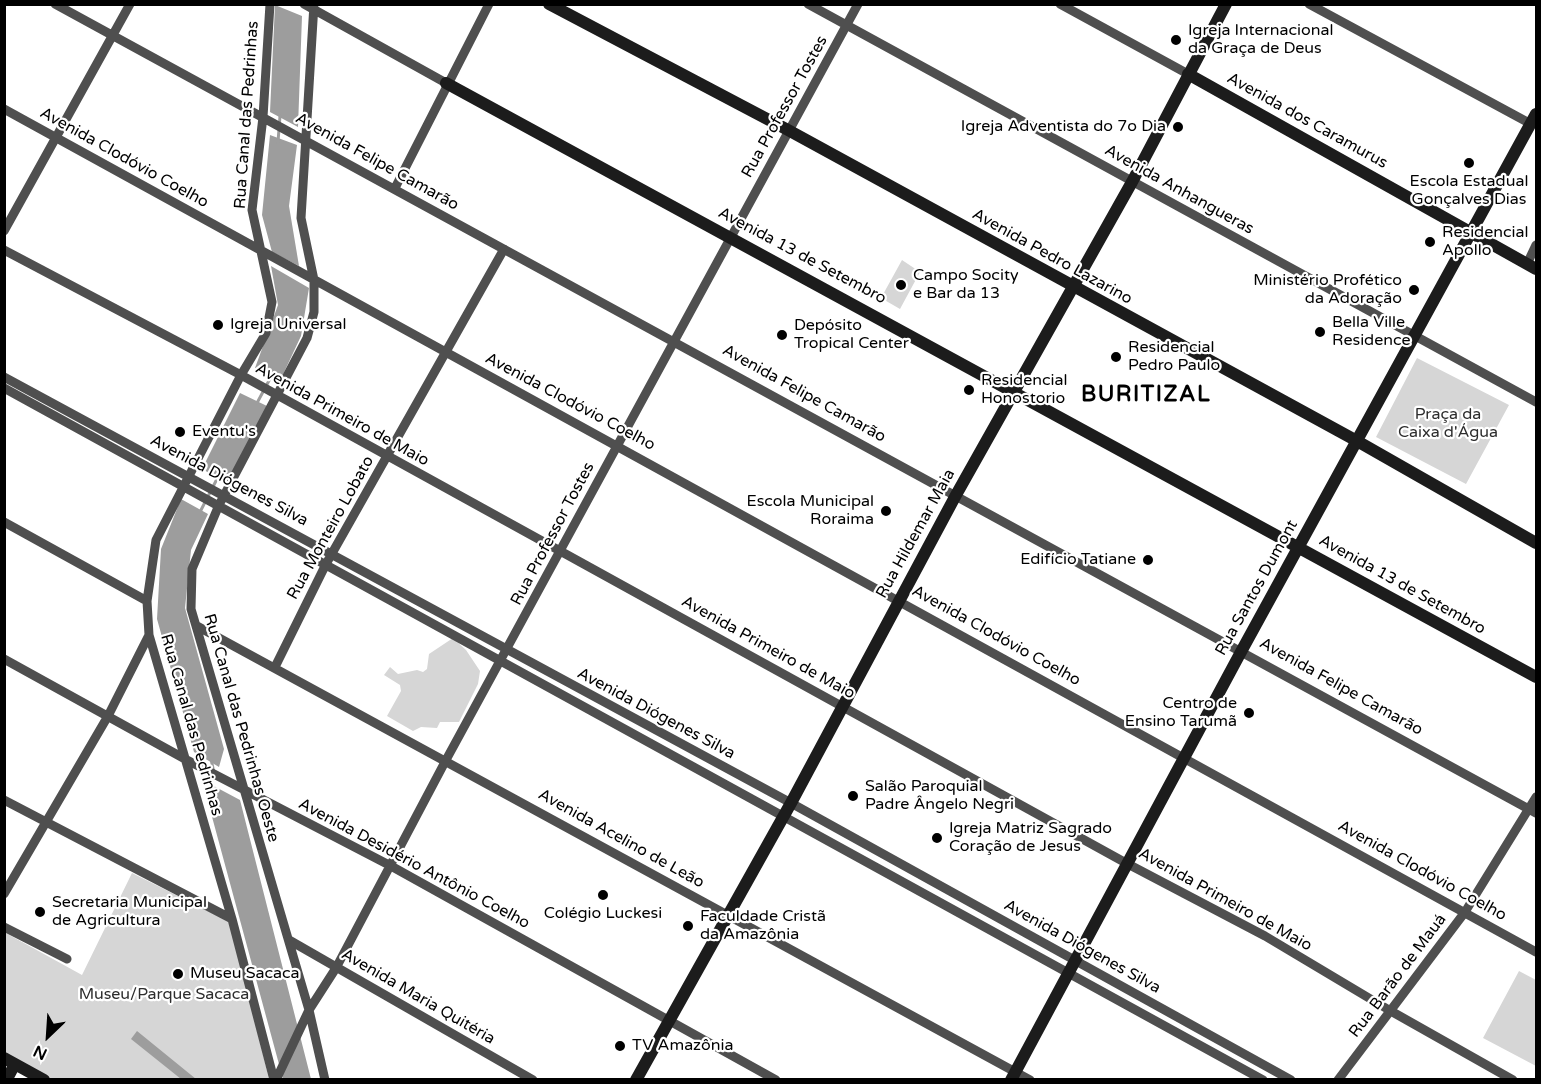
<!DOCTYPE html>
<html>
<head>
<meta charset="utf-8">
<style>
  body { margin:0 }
  #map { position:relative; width:1541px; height:1084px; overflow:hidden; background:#fff; font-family:"Varela Round",sans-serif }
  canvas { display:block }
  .frame { position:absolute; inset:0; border:6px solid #000; pointer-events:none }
  .north { position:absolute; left:18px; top:1006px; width:60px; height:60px; -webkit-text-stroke:4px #fff; paint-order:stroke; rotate:205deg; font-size:16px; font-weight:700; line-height:24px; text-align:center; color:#000 }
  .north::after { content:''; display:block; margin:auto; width:21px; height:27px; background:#000; clip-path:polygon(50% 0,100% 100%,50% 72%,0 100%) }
</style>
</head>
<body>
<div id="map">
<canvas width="1541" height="1084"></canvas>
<div class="frame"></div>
<div class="north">N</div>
</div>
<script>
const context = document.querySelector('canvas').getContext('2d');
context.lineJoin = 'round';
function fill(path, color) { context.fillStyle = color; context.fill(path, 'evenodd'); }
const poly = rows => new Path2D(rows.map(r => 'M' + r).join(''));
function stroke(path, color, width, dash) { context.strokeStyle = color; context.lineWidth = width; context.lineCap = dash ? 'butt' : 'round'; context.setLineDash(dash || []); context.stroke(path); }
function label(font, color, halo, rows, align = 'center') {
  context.font = font + ' "Varela Round",sans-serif'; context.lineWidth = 4.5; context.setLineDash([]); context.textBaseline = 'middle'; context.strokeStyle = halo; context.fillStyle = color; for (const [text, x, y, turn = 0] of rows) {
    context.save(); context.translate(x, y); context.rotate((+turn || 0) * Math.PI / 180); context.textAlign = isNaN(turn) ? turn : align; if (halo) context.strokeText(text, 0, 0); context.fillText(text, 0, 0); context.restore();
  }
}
fill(poly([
  [902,260,920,272,900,309,881,298],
  [1417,358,1509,405,1466,484,1376,437],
  [453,638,466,650,480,671,478,684,459,722,440,722,437,728,421,727,413,731,387,716,401,691,400,685,384,675,390,667,398,674,417,670,423,672,427,669,429,654],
  [132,873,230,922,269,1079,47,1079,5,1056,4,932,82,975],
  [1519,971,1536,980,1536,1066,1483,1038]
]), '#d6d6d6');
fill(poly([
  [275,5,302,16,298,127,270,112],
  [270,135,297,145,289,206,299,266,272,252,262,215],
  [271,266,309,288,301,336,279,383,255,368,278,305],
  [240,393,267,406,227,483,202,469],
  [181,499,208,514,191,550,185,608,224,749,219,767,194,752,157,619,161,549],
  [210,784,240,800,311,1079,283,1079,208,802],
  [137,1031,196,1079,181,1079,131,1039]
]), '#9d9d9d');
stroke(poly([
  [278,142,280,116],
  [257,403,272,375],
  [200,512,219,475],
  [211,759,214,773]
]), '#9d9d9d', 3);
stroke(poly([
  [55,4,1536,813],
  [270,4,263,117,252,210,272,302,266,333,241,375,156,540,147,601,149,635,232,919,274,1080],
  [304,4,446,83],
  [314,4,301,218,314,280,314,312,307,338,219,505,192,569,191,609,309,1010,325,1080],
  [808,4,1536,402],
  [1060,4,1188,74],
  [1309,4,1531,124],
  [4,109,1536,952],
  [395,188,489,4],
  [4,231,130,4],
  [4,250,241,375,1126,863,1265,936,1389,1010,1513,1080],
  [1527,264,1536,245],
  [4,377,791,803,1291,1080],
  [4,388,1263,1080],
  [4,522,147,601],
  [197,626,1030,1080],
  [4,659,185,759,391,866,776,1080],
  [275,667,326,564,504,249],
  [4,800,232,919],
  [4,894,108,716,149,635],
  [4,927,67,959],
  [289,940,533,1080],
  [276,1080,309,1010,336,968,446,760,858,4],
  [1338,1080,1465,912,1536,797]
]), '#4f4f4f', 9);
stroke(poly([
  [549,4,788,130,1357,441,1536,543],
  [1188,74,1536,269],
  [446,83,1536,677],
  [4,1058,44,1080],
  [8,1077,15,1064],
  [636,1080,791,803,956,495,1132,182,1226,4],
  [1011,1080,1242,650,1536,114]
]), '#1c1c1c', 12);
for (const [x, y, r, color] of [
  [1176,40,6,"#000"],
  [1178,127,6,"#000"],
  [1469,163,6,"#000"],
  [1430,242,6,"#000"],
  [901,285,6,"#000"],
  [1414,290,6,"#000"],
  [218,325,6,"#000"],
  [1320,332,6,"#000"],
  [782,335,6,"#000"],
  [1116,357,6,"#000"],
  [969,390,6,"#000"],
  [180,432,6,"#000"],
  [886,511,6,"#000"],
  [1148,560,6,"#000"],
  [1249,713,6,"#000"],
  [853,796,6,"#000"],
  [937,838,6,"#000"],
  [603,895,6,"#000"],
  [40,912,6,"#000"],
  [688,926,6,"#000"],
  [178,974,6,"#000"],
  [620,1046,6,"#000"]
]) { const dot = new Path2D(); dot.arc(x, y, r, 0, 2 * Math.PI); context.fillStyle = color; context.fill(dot); stroke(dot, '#fff', 2); }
label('16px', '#000', '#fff', [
  ["Igreja Internacional",1188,31],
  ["da Graça de Deus",1188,49],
  ["Igreja Adventista do 7o Dia",1166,127,"right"],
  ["Escola Estadual",1469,182,"center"],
  ["Gonçalves Dias",1469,200,"center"],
  ["Residencial",1442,233],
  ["Apollo",1442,251],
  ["Campo Socity",913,276],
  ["e Bar da 13",913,294],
  ["Ministério Profético",1402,281,"right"],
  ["da Adoração",1402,299,"right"],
  ["Bella Ville",1332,323],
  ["Residence",1332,341],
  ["Igreja Universal",230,325],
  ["Depósito",794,326],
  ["Tropical Center",794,344],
  ["Residencial",1128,348],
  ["Pedro Paulo",1128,366],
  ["Residencial",981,381],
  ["Honostorio",981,399],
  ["Eventu's",192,432],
  ["Escola Municipal",874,502,"right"],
  ["Roraima",874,520,"right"],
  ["Edifício Tatiane",1136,560,"right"],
  ["Centro de",1237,704,"right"],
  ["Ensino Tarumã",1237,722,"right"],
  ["Salão Paroquial",865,787],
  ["Padre Ângelo Negri",865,805],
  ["Igreja Matriz Sagrado",949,829],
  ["Coração de Jesus",949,847],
  ["Secretaria Municipal",52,903],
  ["de Agricultura",52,921],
  ["Colégio Luckesi",603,914,"center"],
  ["Faculdade Cristã",700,917],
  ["da Amazônia",700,935],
  ["Museu Sacaca",190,974],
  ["TV Amazônia",632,1046]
], 'left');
label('16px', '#000', '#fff', [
  ["Rua Professor Tostes",785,107,-61],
  ["Rua Canal das Pedrinhas",247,115,-86],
  ["Avenida dos Caramurus",1307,121,29],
  ["Avenida Clodóvio Coelho",124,158,29],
  ["Avenida Felipe Camarão",377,162,29],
  ["Avenida Anhangueras",1179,190,29],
  ["Avenida 13 de Setembro",802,256,28],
  ["Avenida Pedro Lazarino",1052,257,29],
  ["Avenida Felipe Camarão",804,394,29],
  ["Avenida Clodóvio Coelho",570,402,28],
  ["Avenida Primeiro de Maio",342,415,29],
  ["Avenida Diógenes Silva",229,481,28],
  ["Rua Monteiro Lobato",331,528,-61],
  ["Rua Professor Tostes",553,534,-62],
  ["Rua Hildemar Maia",916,534,-61],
  ["Avenida 13 de Setembro",1402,585,29],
  ["Rua Santos Dumont",1257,588,-61],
  ["Avenida Clodóvio Coelho",996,636,29],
  ["Avenida Primeiro de Maio",768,648,29],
  ["Avenida Felipe Camarão",1341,687,29],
  ["Avenida Diógenes Silva",656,714,28],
  ["Rua Canal das Pedrinhas",191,725,74],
  ["Rua Canal das Pedrinhas Oeste",241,728,74],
  ["Avenida Acelino de Leão",621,839,29],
  ["Avenida Desidério Antônio Coelho",414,864,28],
  ["Avenida Clodóvio Coelho",1422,871,29],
  ["Avenida Primeiro de Maio",1225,900,29],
  ["Avenida Diógenes Silva",1082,947,29],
  ["Rua Barão de Mauá",1398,976,-53],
  ["Avenida Maria Quitéria",418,997,30]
]);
label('16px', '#2d2d2d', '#fff', [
  ["Praça da",1448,415],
  ["Caixa d'Água",1448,433],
  ["Museu/Parque Sacaca",164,995]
]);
context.letterSpacing = '1.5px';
label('bold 22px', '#000', '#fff', [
  ["BURITIZAL",1146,395]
]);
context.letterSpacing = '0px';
</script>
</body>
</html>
